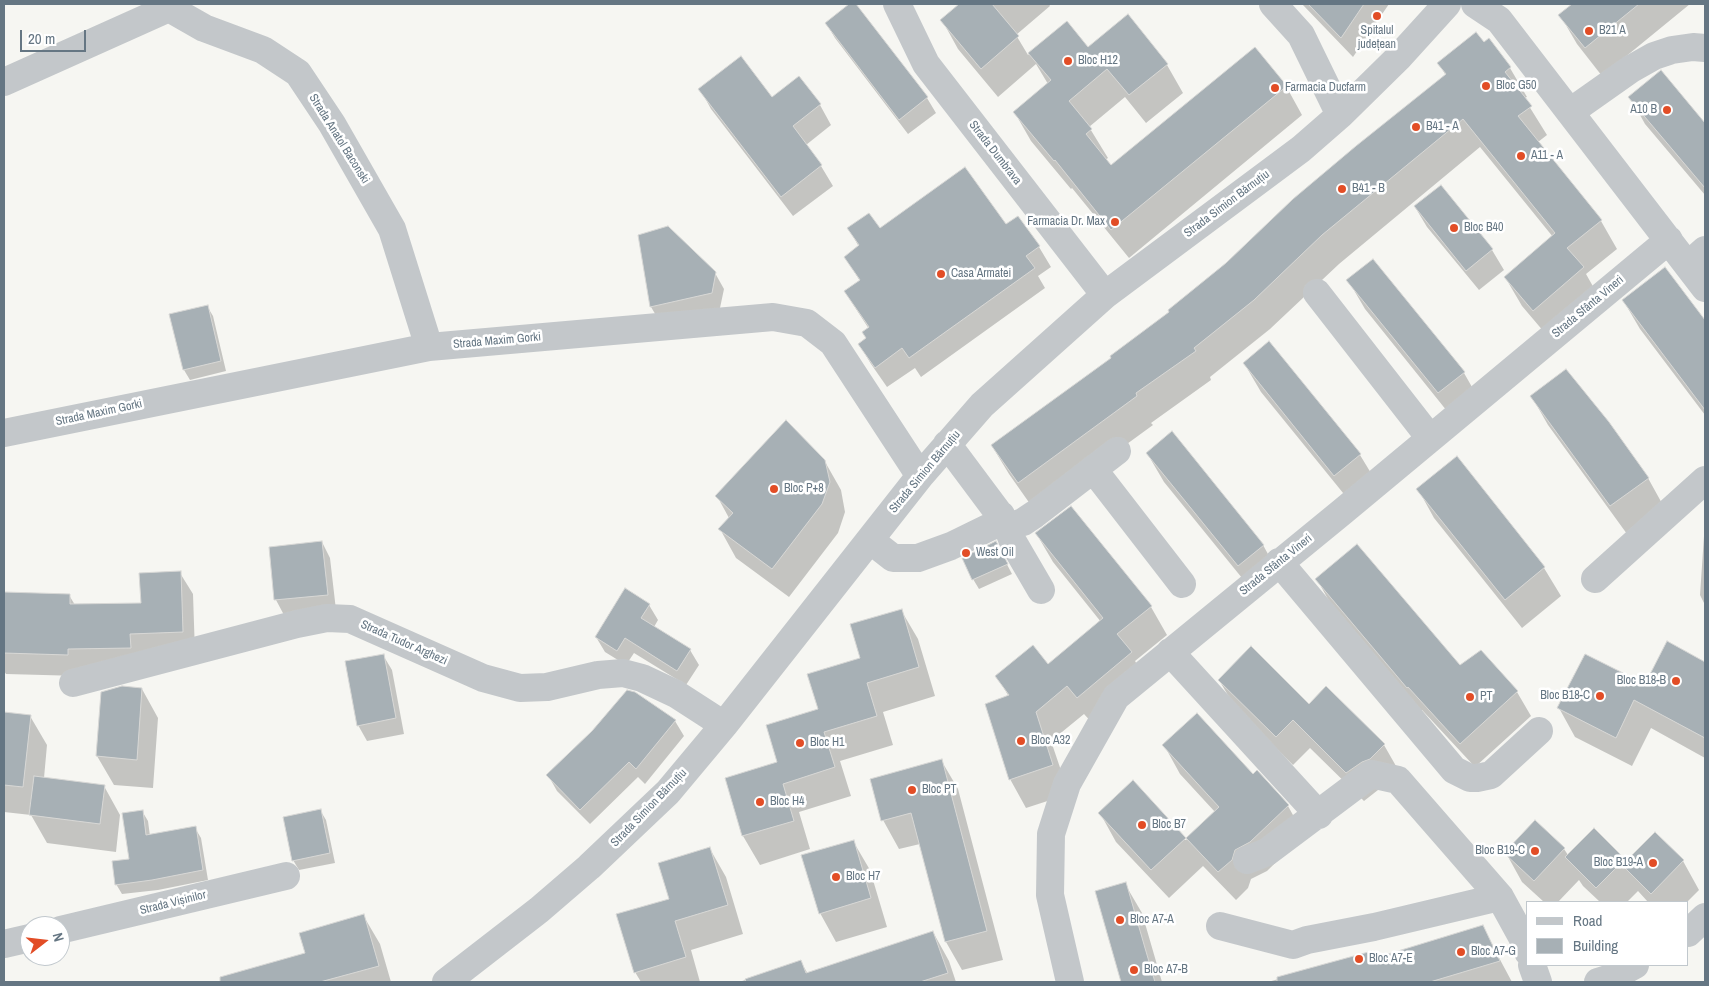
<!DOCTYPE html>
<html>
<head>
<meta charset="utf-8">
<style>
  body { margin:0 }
  #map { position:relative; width:1709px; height:986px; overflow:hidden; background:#f6f6f2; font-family:"Archivo Narrow",sans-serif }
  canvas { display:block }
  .frame { position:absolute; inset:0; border:5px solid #657683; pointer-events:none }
  .legend { position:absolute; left:1526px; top:901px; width:162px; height:65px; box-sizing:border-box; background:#fff; border:1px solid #c1c8cd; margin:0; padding:6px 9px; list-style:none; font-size:15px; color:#657683 }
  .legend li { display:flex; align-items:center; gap:10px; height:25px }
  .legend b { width:25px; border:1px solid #c1c8cd }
  .north { position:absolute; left:20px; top:916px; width:50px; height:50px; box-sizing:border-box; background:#fff; border:1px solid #c1c8cd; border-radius:50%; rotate:74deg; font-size:14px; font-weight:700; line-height:20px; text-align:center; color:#657683 }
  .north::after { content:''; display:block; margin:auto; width:18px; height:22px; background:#e24d26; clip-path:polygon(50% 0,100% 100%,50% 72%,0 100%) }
  .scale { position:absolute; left:20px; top:30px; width:66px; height:22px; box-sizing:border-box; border:2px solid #657683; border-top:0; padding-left:6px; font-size:15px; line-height:18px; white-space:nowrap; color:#657683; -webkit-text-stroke:4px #fff; paint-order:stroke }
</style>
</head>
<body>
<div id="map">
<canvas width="1709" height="986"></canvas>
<div class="frame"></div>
<ul class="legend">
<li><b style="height:6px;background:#c3c7ca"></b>Road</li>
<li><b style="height:14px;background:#a7b0b5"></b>Building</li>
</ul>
<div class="north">N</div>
<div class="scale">20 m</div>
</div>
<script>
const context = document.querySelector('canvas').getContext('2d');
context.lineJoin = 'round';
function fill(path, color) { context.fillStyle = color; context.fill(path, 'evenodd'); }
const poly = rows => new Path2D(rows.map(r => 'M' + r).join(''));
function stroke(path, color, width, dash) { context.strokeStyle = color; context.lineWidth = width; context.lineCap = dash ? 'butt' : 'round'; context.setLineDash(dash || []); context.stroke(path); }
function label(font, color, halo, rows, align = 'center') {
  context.font = font + ' "Archivo Narrow",sans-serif'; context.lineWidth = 5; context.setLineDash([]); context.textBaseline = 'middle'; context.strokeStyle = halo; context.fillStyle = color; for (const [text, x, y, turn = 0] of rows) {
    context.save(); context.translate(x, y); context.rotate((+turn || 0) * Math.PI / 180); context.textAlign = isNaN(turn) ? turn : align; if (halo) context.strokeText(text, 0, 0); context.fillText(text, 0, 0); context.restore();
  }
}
fill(poly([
  [851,4,854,4,927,98,936,113,908,134,835,38,826,23],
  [961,4,1049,4,1050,6,1016,35,1028,55,1066,22,1088,48,1167,65,1183,93,1146,123,1125,97,1089,127,1108,158,1105,160,1111,167,1286,86,1302,115,1129,258,1072,188,1071,189,1031,141,1015,113,1048,84,1036,64,998,97,958,49,942,20],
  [1302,4,1389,4,1353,57],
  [1574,4,1690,4,1602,76,1577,44,1560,15],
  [1488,40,1510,68,1527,97,1524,98,1547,135,1538,142,1601,221,1617,249,1586,274,1599,297,1550,339,1522,306,1505,277,1553,237,1480,147,1339,264,1270,329,1210,377,1211,380,1151,423,1153,425,1035,511,1009,474,992,446,1112,358,1170,313,1446,76,1439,63],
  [1661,72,1705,125,1705,195,1645,124,1630,97],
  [799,78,820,105,831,125,806,145,821,166,833,186,793,216,711,109,700,89,772,98],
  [1441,186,1492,250,1504,270,1479,290,1427,227,1415,207],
  [1006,226,1039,247,1051,267,1038,276,1045,288,921,377,915,368,887,387,871,364,859,344,867,339,869,329,845,292,860,281,845,257,859,247,849,229,880,230],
  [640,235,715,273,724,289,720,308,660,322,651,307],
  [1665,269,1705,323,1705,415,1640,329,1623,300],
  [1348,280,1464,373,1480,401,1455,421,1365,309],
  [207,306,213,316,226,371,190,380,184,370,170,315],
  [1244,363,1360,455,1377,483,1352,504,1261,392],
  [1532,397,1648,478,1664,507,1627,534,1548,425],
  [1147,453,1263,545,1279,574,1255,594,1164,482],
  [1457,458,1544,568,1561,596,1522,628,1434,518,1418,489],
  [824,460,841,490,845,512,838,533,789,597,736,558,720,529,729,518,717,496],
  [1036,533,1151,607,1167,635,1135,661,1148,682,1095,726,1084,714,1051,741,1069,794,1026,808,1010,779,1009,697,997,676,1048,666,1101,622,1053,562],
  [1704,536,1705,536,1705,605,1700,595],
  [322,542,330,558,336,610,284,615,276,600],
  [1001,553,1012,574,979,589,973,579],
  [180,573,193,594,195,653,80,676,6,674,4,671,4,594,69,595,75,605,142,604],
  [1317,579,1460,666,1481,652,1517,692,1531,716,1475,767,1422,710,1421,711,1330,603],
  [649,605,658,620,654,627,690,650,699,665,686,685,634,653,626,665,605,652,596,637],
  [901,610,918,639,935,696,883,712,893,745,840,761,851,796,799,812,810,849,760,865,743,836,726,779,778,763,819,710],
  [1668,643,1705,663,1705,758,1651,728,1632,766,1575,737,1559,708,1645,686],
  [383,655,392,670,404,734,367,741,358,725],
  [1219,680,1384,745,1400,773,1387,787,1378,790,1364,801,1310,748,1293,765,1236,709],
  [142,689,158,718,153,788,114,785,97,756],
  [4,713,30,716,47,745,44,778,104,786,120,815,116,852,47,843,31,815,4,812],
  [675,721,684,736,645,784,638,777,590,824,557,791,548,775],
  [1164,745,1253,776,1288,806,1304,835,1267,871,1251,879,1248,888,1236,900,1203,866,1169,898,1116,842,1100,813,1186,840,1215,812,1180,774],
  [941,760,958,789,1003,960,962,970,946,942,920,844,899,849,883,820],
  [320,810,326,820,335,863,299,870,293,860],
  [142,811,148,821,150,836,195,828,201,838,208,880,158,890,122,894,116,884,130,860],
  [1535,822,1564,849,1568,855,1624,859,1626,863,1683,861,1699,890,1687,902,1648,902,1638,891,1627,902,1600,902,1583,886,1579,880,1558,902,1544,902,1522,882,1506,853],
  [853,841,870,870,887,927,836,942,820,913],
  [710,849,726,877,743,934,691,950,700,982,641,982,635,972,670,899],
  [1125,884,1142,913,1162,982,1123,982,1097,892],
  [363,915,380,944,391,982,237,982,235,974,306,954],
  [1482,926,1512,982,1268,982,1372,952,1376,959],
  [933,932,949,961,956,982,739,982,801,962,808,974]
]), '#0003');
const building = poly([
  [849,4,856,4,928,97,899,120,825,23,849,4],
  [959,4,992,4,1019,36,981,69,940,20,959,4],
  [1308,4,1364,4,1341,38,1308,4],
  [1572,4,1639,4,1585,48,1558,15,1572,4],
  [1128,14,1168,64,1129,95,1107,69,1069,101,1092,129,1086,134,1111,165,1255,47,1287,86,1111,230,1055,160,1054,161,1013,112,1051,80,1028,53,1067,21,1088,47,1128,14],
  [1476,32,1484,42,1489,38,1511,67,1505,72,1532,106,1518,116,1602,220,1567,248,1584,267,1533,311,1504,277,1555,233,1463,119,1322,235,1254,300,1194,348,1196,351,1136,393,1137,396,1018,483,991,445,1111,358,1110,356,1169,312,1168,310,1226,263,1293,199,1356,146,1446,74,1437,63,1476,32],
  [741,56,772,97,799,76,821,104,793,126,822,165,781,197,698,89,741,56],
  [1661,70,1705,123,1705,188,1628,97,1661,70],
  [965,167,1006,224,1018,216,1040,246,1026,256,1035,268,909,358,902,348,875,368,858,344,866,338,862,332,869,327,844,291,860,280,844,257,859,245,847,228,869,213,880,228,965,167],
  [1441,185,1493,249,1466,271,1414,206,1441,185],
  [668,226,716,272,712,293,650,307,638,235,668,226],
  [1373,259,1465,372,1438,393,1346,280,1373,259],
  [1665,267,1705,320,1705,410,1622,300,1665,267],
  [208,305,221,361,183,370,169,314,208,305],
  [1269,341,1361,454,1334,476,1243,363,1269,341],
  [1566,369,1609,422,1649,478,1610,506,1530,396,1566,369],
  [786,420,825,460,830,482,822,504,772,569,718,529,733,513,715,496,786,420],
  [1172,431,1264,545,1238,566,1146,453,1172,431],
  [1457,456,1545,567,1505,600,1416,489,1457,456],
  [1071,506,1152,606,1117,634,1132,652,1077,698,1067,686,1036,712,1053,765,1009,780,985,704,1009,695,995,676,1033,645,1048,664,1103,618,1035,533,1071,506],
  [322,541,328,595,274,600,269,547,322,541],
  [996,541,1008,564,972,580,962,558,996,541],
  [1357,544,1460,665,1481,650,1518,691,1460,744,1408,687,1407,688,1315,579,1357,544],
  [181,571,183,632,130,634,131,648,68,649,68,655,4,653,4,592,70,594,70,604,141,603,139,573,181,571],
  [625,588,650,604,641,618,691,649,677,671,625,638,617,651,595,637,625,588],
  [902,609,919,667,867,683,877,716,824,732,835,767,783,784,794,821,742,836,725,778,777,762,766,725,818,709,807,674,860,658,850,624,902,609],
  [1667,641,1705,662,1705,738,1634,700,1616,738,1557,708,1585,654,1645,684,1667,641],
  [1251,646,1309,704,1326,686,1385,744,1370,759,1362,762,1346,773,1293,720,1276,737,1218,680,1251,646],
  [384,654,396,718,357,726,345,661,384,654],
  [122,686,142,688,137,760,96,756,101,692,122,686],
  [627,690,635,692,676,720,636,769,629,762,580,810,546,775,592,731,627,690],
  [4,712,31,715,23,787,4,785,4,712],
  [1197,713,1253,774,1257,770,1289,805,1250,842,1235,850,1232,860,1218,872,1186,838,1219,807,1162,745,1197,713],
  [942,759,987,931,945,942,911,813,881,821,870,779,942,759],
  [34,776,105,785,100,824,29,815,34,776],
  [1133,780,1186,838,1151,870,1098,813,1133,780],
  [321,809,330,853,292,861,283,817,321,809],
  [143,810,146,835,196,826,203,870,152,880,115,885,112,861,129,859,122,813,143,810],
  [1535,820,1565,848,1534,881,1504,853,1535,820],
  [1594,828,1625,859,1596,888,1565,857,1594,828],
  [1655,832,1684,860,1651,894,1622,865,1655,832],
  [854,840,871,898,819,914,801,855,854,840],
  [710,847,728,905,675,921,686,957,634,973,616,914,669,899,658,863,710,847],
  [1126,882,1145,948,1155,982,1121,982,1095,891,1126,882],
  [364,914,379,966,320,982,220,982,220,977,305,953,299,933,364,914],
  [1483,925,1500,961,1430,982,1277,982,1277,977,1372,951,1375,958,1483,925],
  [933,931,948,973,920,982,746,982,745,979,801,960,806,973,933,931]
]);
fill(building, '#a7b0b5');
stroke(building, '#d7d7d5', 1);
stroke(poly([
  [164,4,169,8,204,28,263,50,298,73,332,124,392,229,429,347],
  [897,4,926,64,1105,295],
  [1273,4,1301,35,1340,115],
  [1475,4,1499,20,1705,288],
  [4,82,169,8],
  [1570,112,1631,69,1654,56,1672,50,1693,47,1705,48],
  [1688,265,1705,250],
  [1317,293,1430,438],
  [4,433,429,347,773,317,807,323,833,343,920,476],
  [947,444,1006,523,1014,525,1023,522,1035,514,1117,451],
  [1093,469,1182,584],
  [1006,523,1013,542,1041,590],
  [870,540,893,558,918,558,951,546,996,524,1001,515],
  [1279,562,1454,770,1470,778,1477,778,1491,775,1539,731],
  [1595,579,1705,480],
  [1170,652,1319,815],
  [73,683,297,624,327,618,350,619,483,678,520,688,547,687,598,675,623,673,642,678,676,694,724,725],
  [1247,860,1267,852,1371,774,1398,780,1500,897,1522,937,1528,952],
  [1220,926,1293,945,1307,940,1374,927,1500,897],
  [60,930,286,876],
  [1688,933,1705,917],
  [4,944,30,938],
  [1532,965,1538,982],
  [446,982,539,910,589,867,668,792,724,725,920,476,982,405,1105,295,1301,149,1340,115,1398,58,1447,4],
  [1070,982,1050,895,1051,834,1067,784,1116,697,1342,512,1669,240],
  [1598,982,1611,978,1635,965]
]), '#c3c7ca', 28);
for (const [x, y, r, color] of [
  [1377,16,5,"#e24d26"],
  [1589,31,5,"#e24d26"],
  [1068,61,5,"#e24d26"],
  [1486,86,5,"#e24d26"],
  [1275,88,5,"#e24d26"],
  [1667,110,5,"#e24d26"],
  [1416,127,5,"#e24d26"],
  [1521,156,5,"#e24d26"],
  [1342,189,5,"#e24d26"],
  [1115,222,5,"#e24d26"],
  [1454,228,5,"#e24d26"],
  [941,274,5,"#e24d26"],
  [774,489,5,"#e24d26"],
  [966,553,5,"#e24d26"],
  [1676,681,5,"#e24d26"],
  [1600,696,5,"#e24d26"],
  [1470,697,5,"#e24d26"],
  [1021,741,5,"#e24d26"],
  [800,743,5,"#e24d26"],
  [912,790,5,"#e24d26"],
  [760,802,5,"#e24d26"],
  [1142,825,5,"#e24d26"],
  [1535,851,5,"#e24d26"],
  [1653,863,5,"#e24d26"],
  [836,877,5,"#e24d26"],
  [1120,920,5,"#e24d26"],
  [1461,952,5,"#e24d26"],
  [1359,959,5,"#e24d26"],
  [1134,970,5,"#e24d26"]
]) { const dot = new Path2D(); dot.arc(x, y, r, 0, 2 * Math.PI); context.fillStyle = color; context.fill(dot); stroke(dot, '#fff', 2); }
label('12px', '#657683', '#fff', [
  ["Spitalul",1377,31,"center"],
  ["județean",1377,45,"center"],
  ["B21 A",1599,31],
  ["Bloc H12",1078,61],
  ["Bloc G50",1496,86],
  ["Farmacia Ducfarm",1285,88],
  ["A10 B",1657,110,"right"],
  ["B41 - A",1426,127],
  ["A11 - A",1531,156],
  ["B41 - B",1352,189],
  ["Farmacia Dr. Max",1105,222,"right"],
  ["Bloc B40",1464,228],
  ["Casa Armatei",951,274],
  ["Bloc P+8",784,489],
  ["West Oil",976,553],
  ["Bloc B18-B",1666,681,"right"],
  ["Bloc B18-C",1590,696,"right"],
  ["PT",1480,697],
  ["Bloc A32",1031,741],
  ["Bloc H1",810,743],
  ["Bloc PT",922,790],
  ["Bloc H4",770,802],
  ["Bloc B7",1152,825],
  ["Bloc B19-C",1525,851,"right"],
  ["Bloc B19-A",1643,863,"right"],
  ["Bloc H7",846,877],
  ["Bloc A7-A",1130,920],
  ["Bloc A7-G",1471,952],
  ["Bloc A7-E",1369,959],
  ["Bloc A7-B",1144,970]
], 'left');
label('12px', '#657683', '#fff', [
  ["Strada Anatol Baconski",339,139,58],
  ["Strada Dumbrava",995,153,52],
  ["Strada Simion Bărnuțiu",1227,204,-37],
  ["Strada Sfânta Vineri",1588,307,-40],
  ["Strada Maxim Gorki",497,341,-5],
  ["Strada Maxim Gorki",99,413,-12],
  ["Strada Simion Bărnuțiu",925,472,-50],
  ["Strada Sfânta Vineri",1276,565,-39],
  ["Strada Tudor Arghezi",404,643,24],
  ["Strada Simion Bărnuțiu",649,808,-46],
  ["Strada Vișinilor",173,903,-14]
]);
</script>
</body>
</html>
